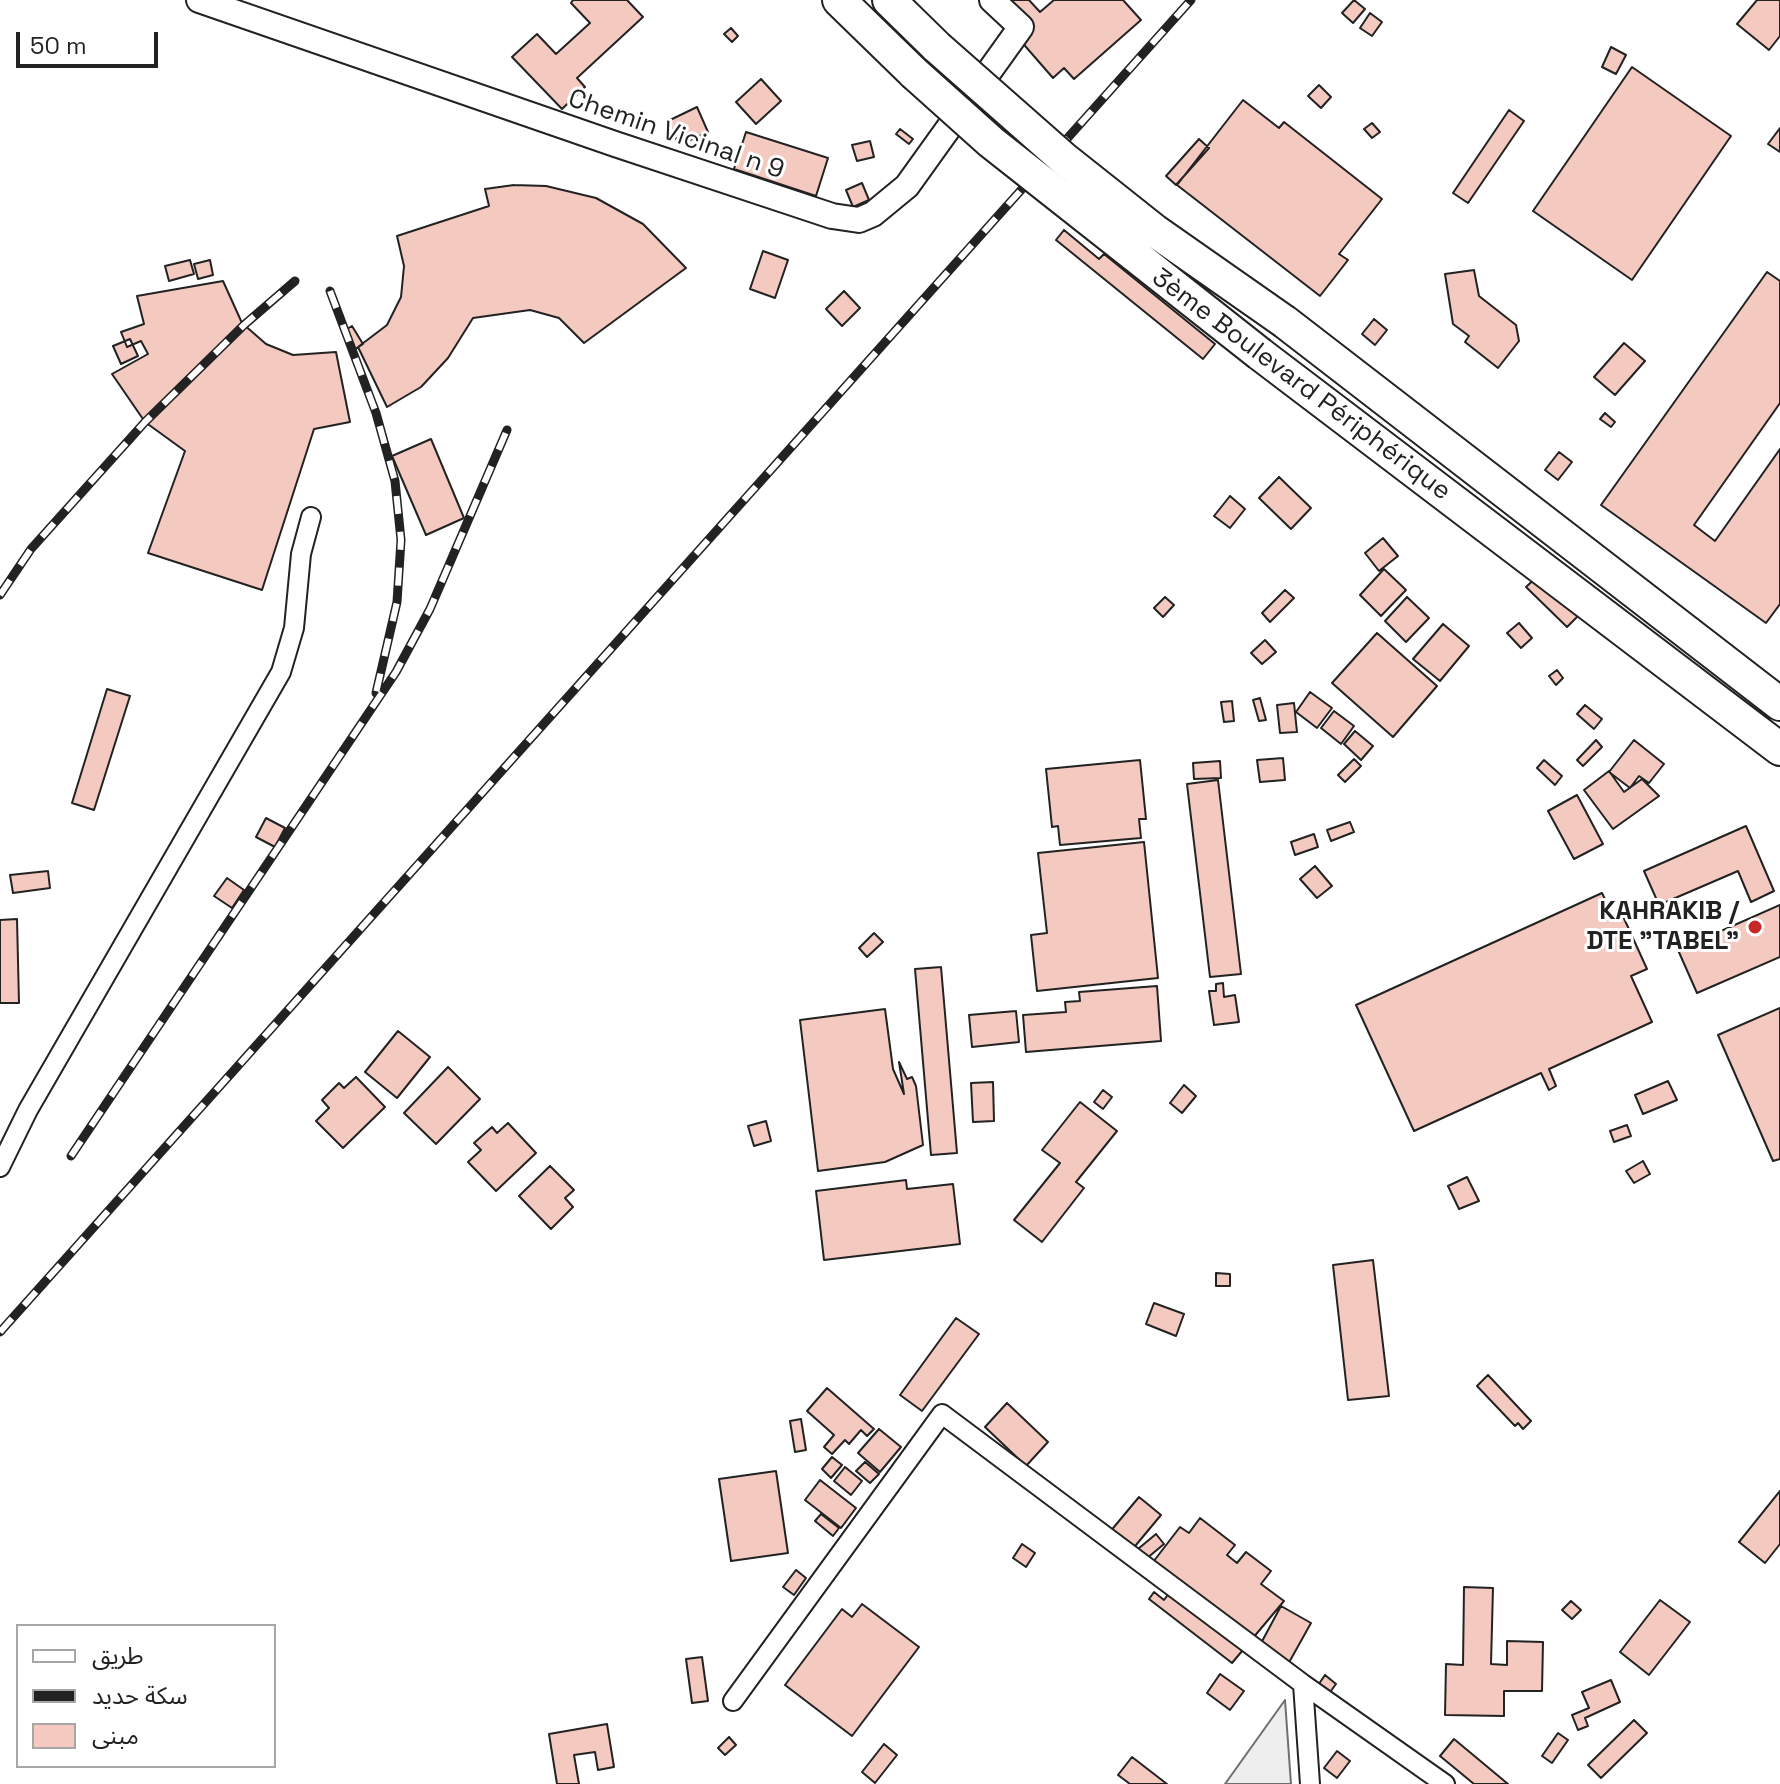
<!DOCTYPE html>
<html>
<head>
<meta charset="utf-8">
<style>
  body { margin:0 }
  #map { position:relative; width:1780px; height:1784px; overflow:hidden; background:#fff; font-family:"Space Grotesk","Noto Sans Arabic",sans-serif }
  canvas { display:block }
  .legend { position:absolute; left:16px; top:1624px; width:260px; height:144px; box-sizing:border-box; background:#fff; border:2px solid #a7a7a7; margin:0; padding:10px 14px; list-style:none; font-size:24px; color:#222 }
  .legend li { display:flex; align-items:center; gap:16px; height:40px }
  .legend b { width:40px; border:2px solid #a7a7a7 }
  .scale { position:absolute; left:16px; top:32px; width:142px; height:36px; box-sizing:border-box; border:4px solid #222; border-top:0; padding-left:10px; font-size:24px; line-height:28px; white-space:nowrap; color:#222; -webkit-text-stroke:6px #fff; paint-order:stroke }
</style>
</head>
<body>
<div id="map">
<canvas width="1780" height="1784"></canvas>
<ul class="legend">
<li><b style="height:10px;background:#fff"></b>طريق</li>
<li><b style="height:10px;background:#222"></b>سكة حديد</li>
<li><b style="height:22px;background:#f3c9c0"></b>مبنى</li>
</ul>
<div class="scale">50 m</div>
</div>
<script>
const context = document.querySelector('canvas').getContext('2d');
context.lineJoin = 'round';
function fill(path, color) { context.fillStyle = color; context.fill(path, 'evenodd'); }
const poly = rows => new Path2D(rows.map(r => 'M' + r).join(''));
function stroke(path, color, width, dash) { context.strokeStyle = color; context.lineWidth = width; context.lineCap = dash ? 'butt' : 'round'; context.setLineDash(dash || []); context.stroke(path); }
function label(font, color, halo, rows, align = 'center') {
  context.font = font + ' "Space Grotesk",sans-serif'; context.lineWidth = 6; context.setLineDash([]); context.textBaseline = 'middle'; context.strokeStyle = halo; context.fillStyle = color; for (const [text, x, y, turn = 0] of rows) {
    context.save(); context.translate(x, y); context.rotate((+turn || 0) * Math.PI / 180); context.textAlign = isNaN(turn) ? turn : align; if (halo) context.strokeText(text, 0, 0); context.fillText(text, 0, 0); context.restore();
  }
}
const green = poly([
  [1285,1700,1291,1784,1225,1784,1285,1700]
]);
fill(green, '#eee');
stroke(green, '#6f6f6f', 2);
const building = poly([
  [573,0,627,0,643,17,577,78,585,87,562,109,512,57,537,34,556,54,590,23,571,3,573,0],
  [1001,0,1029,0,1040,12,1054,0,1123,0,1141,20,1074,79,1064,68,1053,78,992,8,1001,0],
  [1354,0,1365,9,1353,23,1342,13,1354,0],
  [1757,0,1780,0,1780,36,1769,50,1737,24,1757,0],
  [1370,13,1382,22,1372,36,1360,28,1370,13],
  [731,28,738,36,732,42,724,34,731,28],
  [1611,47,1626,55,1616,74,1602,67,1611,47],
  [1632,67,1731,136,1632,280,1533,211,1632,67],
  [761,79,781,101,756,124,736,102,761,79],
  [1319,85,1331,97,1321,108,1308,96,1319,85],
  [1243,100,1279,128,1284,122,1382,199,1339,254,1348,260,1320,296,1177,185,1243,100],
  [697,107,708,132,679,145,668,121,697,107],
  [1509,110,1524,121,1468,203,1453,193,1509,110],
  [1372,123,1380,132,1372,138,1364,129,1372,123],
  [1780,128,1780,152,1768,144,1780,128],
  [900,129,913,139,909,144,896,134,900,129],
  [746,132,828,158,816,196,734,169,746,132],
  [1199,139,1209,148,1176,185,1166,176,1199,139],
  [870,141,874,157,857,161,852,145,870,141],
  [862,183,869,200,853,207,846,190,862,183],
  [514,185,546,186,596,198,643,224,686,268,584,343,559,318,530,310,473,318,448,358,421,387,387,407,358,347,387,325,401,297,404,266,397,236,489,206,485,189,514,185],
  [1064,230,1099,259,1104,254,1215,344,1203,359,1056,240,1064,230],
  [763,251,788,260,775,298,750,289,763,251],
  [190,260,194,274,169,281,165,266,190,260],
  [210,260,213,275,198,279,194,264,210,260],
  [1474,270,1479,296,1516,325,1519,341,1498,368,1465,342,1469,336,1453,324,1445,274,1474,270],
  [1767,272,1780,281,1780,403,1694,525,1715,541,1780,449,1780,604,1766,623,1601,505,1767,272],
  [223,281,242,323,266,344,293,355,336,352,350,422,314,429,262,590,148,553,185,451,145,422,112,374,148,354,141,341,127,347,121,332,144,324,137,296,223,281],
  [844,291,860,308,842,326,826,309,844,291],
  [1374,319,1387,330,1375,345,1362,334,1374,319],
  [352,326,363,344,354,350,342,332,352,326],
  [130,339,138,356,121,364,113,346,130,339],
  [1624,343,1645,361,1615,395,1594,377,1624,343],
  [1605,413,1615,422,1611,427,1600,419,1605,413],
  [431,439,464,518,426,535,392,456,431,439],
  [1559,452,1572,462,1558,480,1545,470,1559,452],
  [1279,477,1311,508,1291,529,1259,498,1279,477],
  [1230,496,1245,509,1230,528,1214,516,1230,496],
  [1383,538,1398,556,1379,571,1365,553,1383,538],
  [1384,569,1406,590,1381,616,1360,595,1384,569],
  [1540,574,1581,613,1567,627,1526,587,1540,574],
  [1285,590,1294,598,1270,622,1262,613,1285,590],
  [1165,597,1174,605,1163,617,1154,608,1165,597],
  [1407,597,1429,618,1406,642,1385,621,1407,597],
  [1519,623,1532,638,1521,648,1507,633,1519,623],
  [1443,624,1469,646,1440,681,1413,659,1443,624],
  [1377,633,1437,686,1393,737,1332,683,1377,633],
  [1265,640,1276,652,1262,664,1251,653,1265,640],
  [1557,670,1563,678,1556,685,1549,676,1557,670],
  [107,689,130,696,94,810,72,803,107,689],
  [1310,692,1332,708,1317,728,1296,712,1310,692],
  [1260,698,1266,720,1259,721,1253,700,1260,698],
  [1232,701,1234,721,1224,722,1221,702,1232,701],
  [1294,703,1297,732,1280,733,1277,705,1294,703],
  [1585,705,1602,719,1594,729,1577,714,1585,705],
  [1334,711,1354,726,1341,744,1321,728,1334,711],
  [1355,731,1373,746,1361,760,1344,744,1355,731],
  [1596,740,1602,747,1583,766,1577,760,1596,740],
  [1634,740,1664,764,1649,783,1639,776,1630,788,1609,772,1634,740],
  [1283,758,1285,780,1260,782,1257,760,1283,758],
  [1354,759,1361,766,1345,782,1338,775,1354,759],
  [1140,760,1146,819,1139,819,1141,838,1060,845,1058,826,1052,827,1046,769,1140,760],
  [1544,760,1562,776,1555,785,1537,768,1544,760],
  [1220,761,1221,778,1194,779,1193,763,1220,761],
  [1609,771,1624,792,1642,779,1659,796,1613,829,1584,790,1609,771],
  [1218,780,1241,974,1210,977,1187,784,1218,780],
  [1577,795,1603,844,1574,859,1548,811,1577,795],
  [266,818,285,828,275,847,256,837,266,818],
  [1350,822,1354,832,1331,841,1327,830,1350,822],
  [1746,826,1774,891,1751,902,1738,871,1659,905,1644,871,1746,826],
  [1314,834,1318,847,1295,855,1291,842,1314,834],
  [1144,842,1158,978,1037,991,1031,935,1047,933,1038,853,1144,842],
  [1315,866,1332,886,1317,898,1300,879,1315,866],
  [48,871,50,888,13,893,10,875,48,871],
  [227,878,244,890,232,908,214,896,227,878],
  [1602,893,1614,918,1622,914,1647,969,1631,976,1652,1022,1549,1069,1556,1086,1549,1090,1541,1073,1414,1131,1356,1005,1602,893],
  [1780,905,1780,957,1697,993,1678,950,1780,905],
  [17,919,19,1003,0,1003,0,920,17,919],
  [874,933,883,942,867,957,859,948,874,933],
  [941,967,957,1153,931,1155,915,969,941,967],
  [1223,983,1224,997,1235,995,1239,1022,1214,1025,1209,991,1216,991,1216,984,1223,983],
  [1157,986,1161,1041,1026,1052,1023,1015,1066,1012,1065,1002,1080,1001,1079,992,1157,986],
  [1780,1008,1780,1159,1773,1161,1718,1035,1780,1008],
  [885,1009,893,1069,904,1094,899,1062,907,1079,912,1077,916,1086,923,1145,885,1162,818,1171,800,1020,885,1009],
  [1016,1011,1019,1042,972,1047,969,1015,1016,1011],
  [398,1031,430,1057,397,1098,365,1072,398,1031],
  [448,1067,480,1099,436,1144,404,1113,448,1067],
  [356,1077,385,1107,343,1148,316,1121,329,1108,322,1100,339,1083,344,1088,356,1077],
  [1668,1081,1677,1100,1643,1114,1635,1095,1668,1081],
  [993,1082,994,1121,973,1122,971,1083,993,1082],
  [1184,1085,1196,1096,1182,1113,1170,1103,1184,1085],
  [1103,1090,1112,1097,1103,1109,1094,1102,1103,1090],
  [1080,1102,1117,1131,1076,1182,1084,1188,1042,1242,1014,1220,1060,1163,1042,1150,1080,1102],
  [766,1121,771,1141,754,1146,748,1126,766,1121],
  [508,1123,536,1153,496,1191,468,1162,481,1150,474,1143,492,1127,497,1133,508,1123],
  [1627,1125,1631,1136,1614,1142,1610,1131,1627,1125],
  [1643,1161,1650,1174,1634,1183,1626,1171,1643,1161],
  [550,1166,574,1190,565,1198,573,1207,551,1229,519,1196,550,1166],
  [1467,1177,1479,1201,1459,1209,1448,1186,1467,1177],
  [906,1180,907,1189,953,1184,960,1244,824,1260,816,1191,906,1180],
  [1373,1260,1389,1396,1348,1400,1333,1265,1373,1260],
  [1216,1273,1230,1274,1230,1286,1216,1286,1216,1273],
  [1154,1303,1184,1314,1176,1336,1146,1324,1154,1303],
  [956,1318,979,1334,922,1411,900,1395,956,1318],
  [1488,1375,1531,1421,1523,1429,1518,1423,1515,1426,1477,1386,1488,1375],
  [827,1388,874,1429,867,1436,861,1430,849,1444,845,1440,832,1454,824,1447,834,1435,807,1411,827,1388],
  [1007,1403,1048,1442,1026,1466,985,1427,1007,1403],
  [801,1419,806,1450,795,1452,790,1421,801,1419],
  [879,1429,901,1447,880,1472,858,1453,879,1429],
  [832,1457,842,1465,831,1478,822,1469,832,1457],
  [865,1462,879,1474,870,1483,856,1471,865,1462],
  [845,1467,862,1481,851,1495,834,1481,845,1467],
  [776,1471,788,1553,731,1561,719,1479,776,1471],
  [820,1480,856,1508,841,1528,805,1500,820,1480],
  [1780,1491,1780,1544,1765,1563,1739,1542,1780,1491],
  [1139,1497,1161,1515,1131,1551,1109,1533,1139,1497],
  [821,1514,839,1528,833,1536,815,1521,821,1514],
  [1200,1518,1235,1545,1227,1555,1237,1563,1246,1552,1271,1571,1261,1584,1284,1601,1232,1663,1149,1599,1154,1592,1164,1600,1175,1585,1150,1566,1180,1527,1189,1533,1200,1518],
  [1156,1534,1164,1544,1140,1564,1132,1554,1156,1534],
  [1022,1544,1035,1553,1026,1567,1013,1558,1022,1544],
  [796,1570,806,1578,794,1595,783,1587,796,1570],
  [1464,1587,1493,1588,1491,1664,1507,1665,1507,1641,1543,1642,1542,1691,1504,1691,1504,1716,1445,1715,1446,1664,1463,1665,1464,1587],
  [1660,1600,1690,1622,1649,1675,1620,1652,1660,1600],
  [1571,1601,1581,1610,1572,1619,1562,1610,1571,1601],
  [862,1604,919,1647,852,1736,785,1685,842,1609,852,1617,862,1604],
  [1281,1606,1311,1623,1282,1675,1253,1658,1281,1606],
  [702,1657,708,1701,692,1703,686,1659,702,1657],
  [1220,1674,1244,1691,1230,1710,1207,1693,1220,1674],
  [1325,1675,1336,1684,1325,1699,1314,1691,1325,1675],
  [1611,1680,1620,1702,1585,1718,1588,1726,1578,1730,1572,1715,1589,1708,1582,1692,1611,1680],
  [1634,1720,1647,1733,1601,1778,1588,1765,1634,1720],
  [607,1724,614,1767,598,1770,595,1752,574,1755,579,1784,557,1784,549,1734,607,1724],
  [1558,1733,1568,1740,1552,1763,1542,1756,1558,1733],
  [729,1737,736,1745,725,1755,718,1748,729,1737],
  [1454,1739,1508,1784,1474,1784,1440,1756,1454,1739],
  [884,1744,897,1755,875,1783,862,1772,884,1744],
  [1337,1751,1350,1761,1337,1778,1324,1768,1337,1751],
  [1132,1757,1167,1784,1130,1784,1118,1775,1132,1757]
]);
fill(building, '#f3c9c0');
stroke(building, '#222', 2);
const street = poly([
  [0,1167,28,1110,281,672,294,628,301,554,311,517],
  [1303,1684,1310,1784],
  [733,1701,942,1414,1303,1684,1445,1784]
]);
const secondary = poly([
  [199,0,615,144,832,216,859,220,873,214,907,186,1021,27,992,0]
]);
const highway = poly([
  [839,0,914,73],
  [889,0,937,47],
  [1285,322,1780,704],
  [1260,354,1780,749]
]);
stroke(street, '#222', 22);
stroke(secondary, '#222', 28);
stroke(highway, '#222', 36);
stroke(street, '#fff', 18);
stroke(secondary, '#fff', 24);
stroke(highway, '#fff', 32);
const rail = poly([
  [330,291,376,413,395,481,401,540,397,602,376,693],
  [0,595,31,549,145,422,244,325,295,281],
  [71,1156,396,672,430,609,507,430],
  [0,1332,1191,0]
]);
stroke(rail, '#222', 9);
stroke(rail, '#fff', 6, [18]);
const highwayBridge = poly([
  [937,47,1063,158,1155,231,1285,322],
  [914,73,991,142,1260,354]
]);
stroke(highwayBridge, '#222', 36, []);
stroke(highwayBridge, '#fff', 32);
for (const [x, y, r, color] of [
  [1755,927,8,"#c62828"]
]) { const dot = new Path2D(); dot.arc(x, y, r, 0, 2 * Math.PI); context.fillStyle = color; context.fill(dot); stroke(dot, '#fff', 3); }
label('26px', '#222', '#fff', [
  ["Chemin Vicinal n 9",676,135,19],
  ["3ème Boulevard Périphérique",1301,385,37]
]);
label('bold 26px', '#222', '#fff', [
  ["KAHRAKIB /",1739,912],
  ["DTE \"TABEL\"",1739,942]
], 'right');
</script>
</body>
</html>
